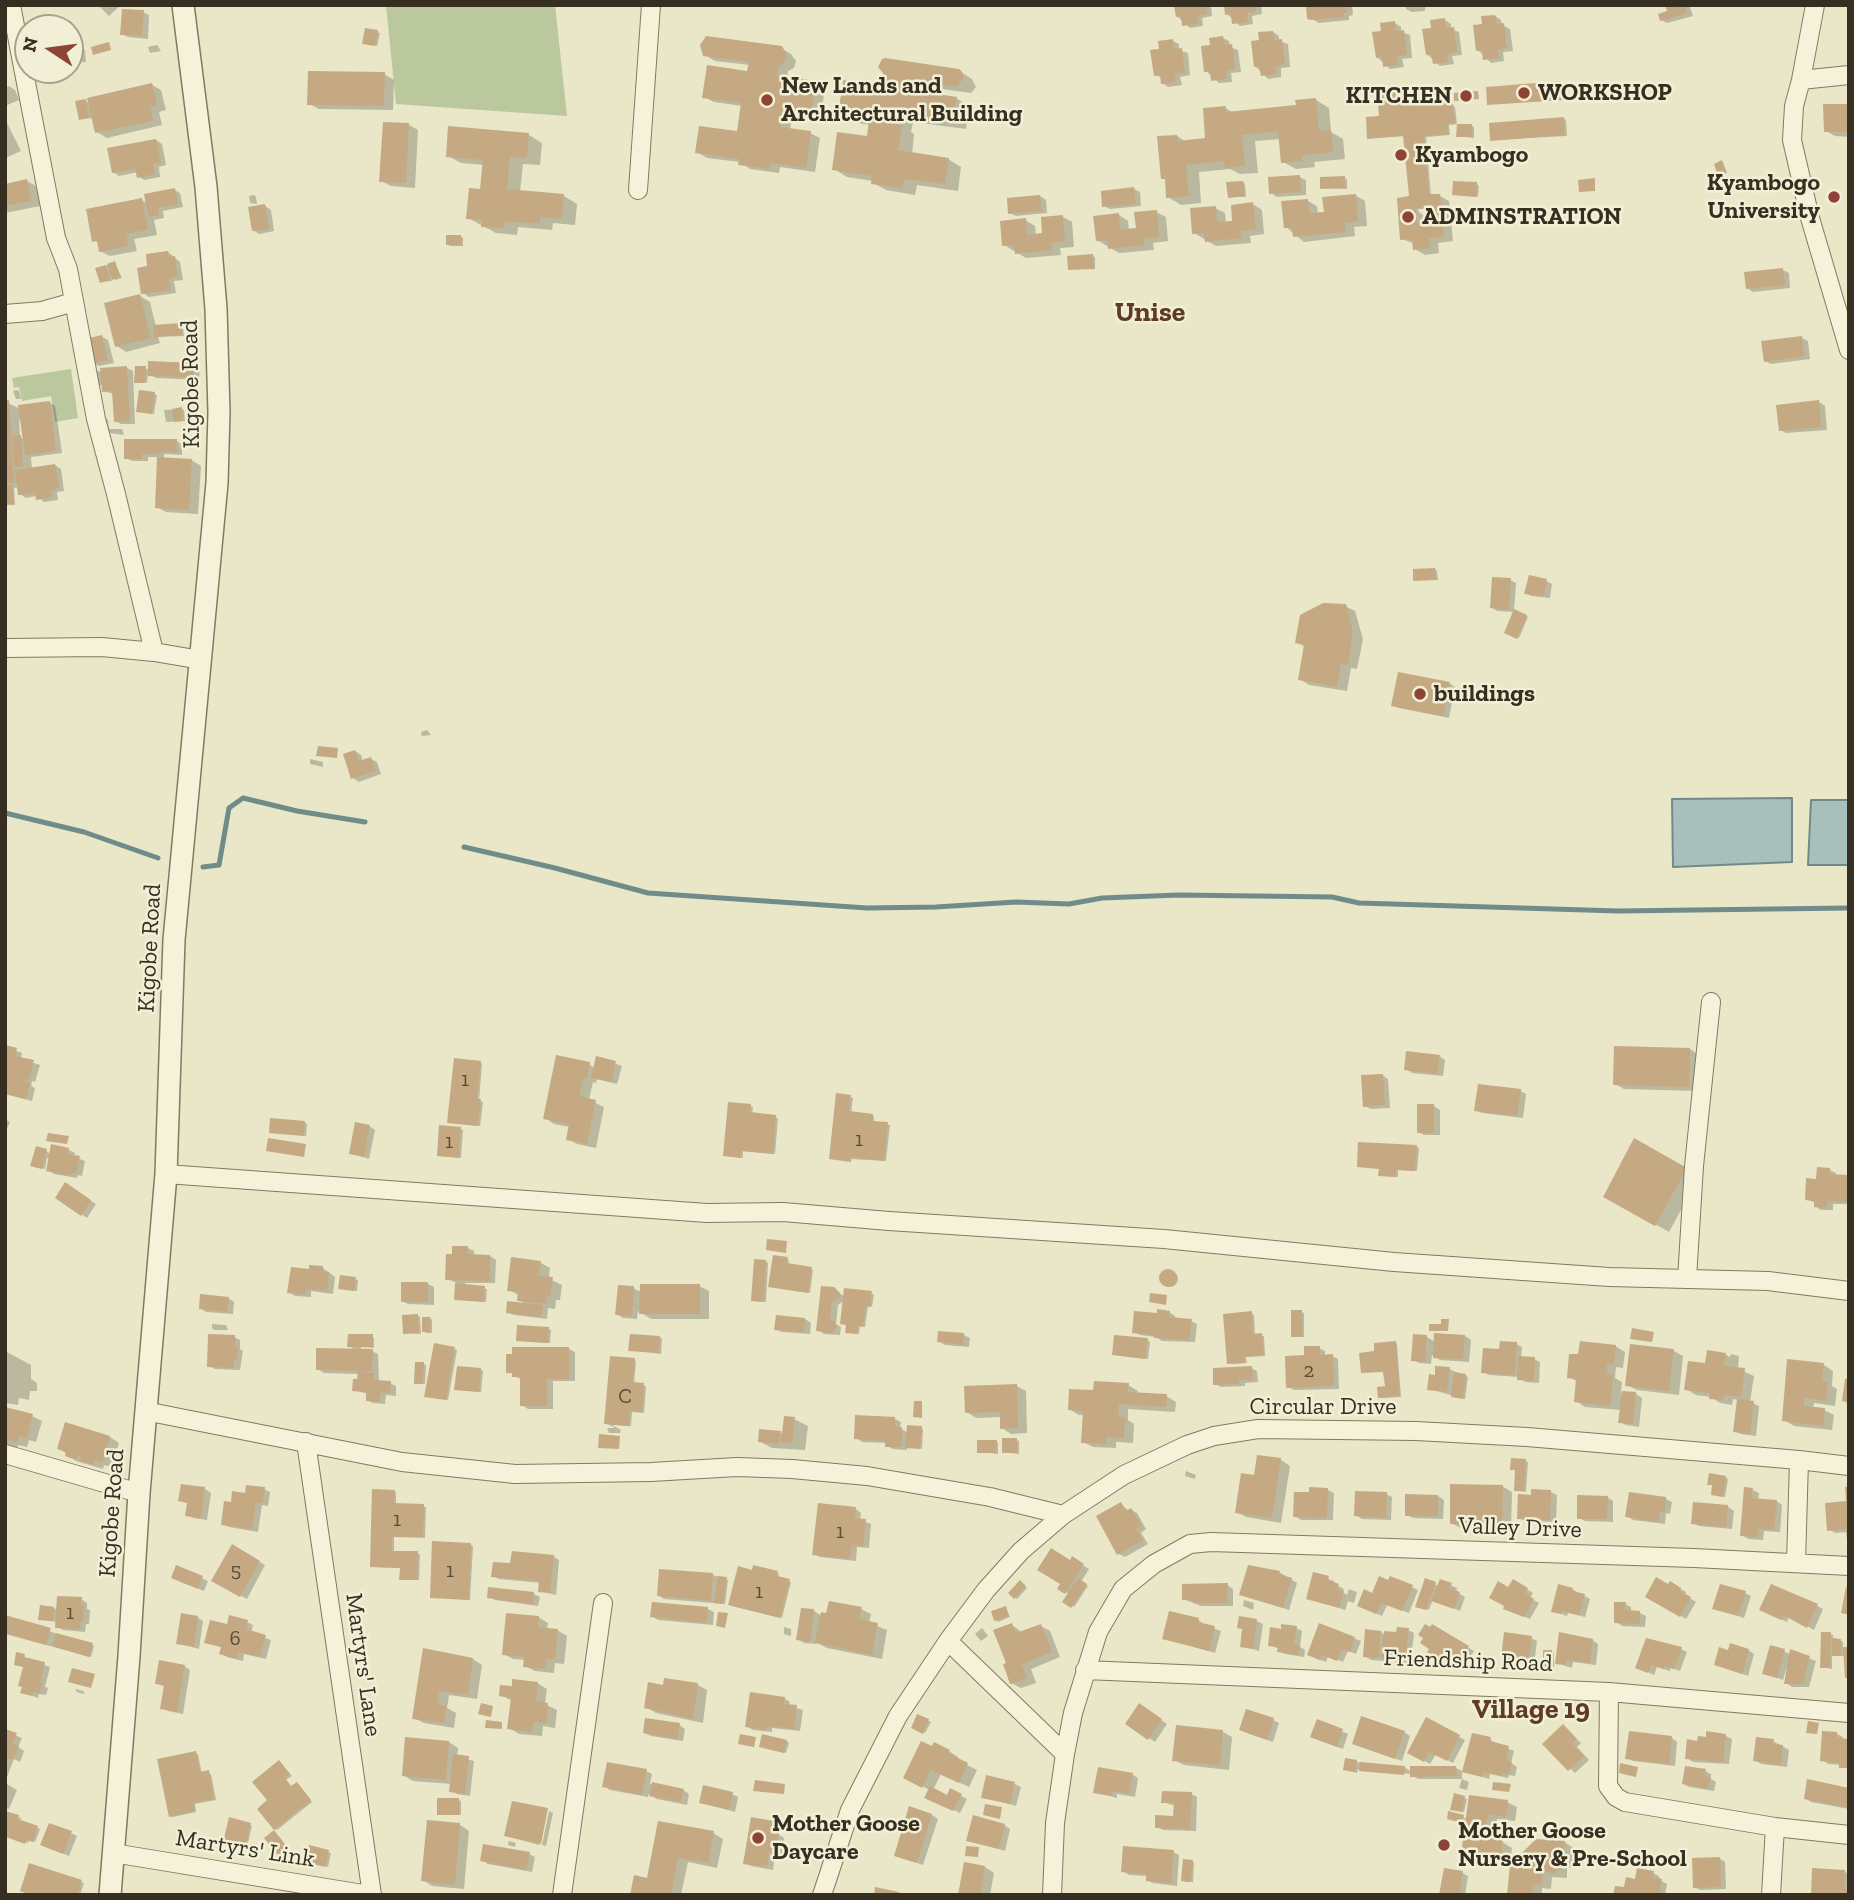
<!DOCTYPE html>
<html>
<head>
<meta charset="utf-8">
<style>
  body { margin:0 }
  #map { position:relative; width:1854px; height:1900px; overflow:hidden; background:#eae6c8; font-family:"Zilla Slab",serif }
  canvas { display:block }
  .frame { position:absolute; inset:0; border:7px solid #362f21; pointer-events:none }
  .north { position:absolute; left:14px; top:14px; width:70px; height:70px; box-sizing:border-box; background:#f2efd7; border:2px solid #a7a28e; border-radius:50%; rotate:283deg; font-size:19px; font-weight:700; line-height:28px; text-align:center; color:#362f21 }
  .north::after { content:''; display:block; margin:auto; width:24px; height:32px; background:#8d4435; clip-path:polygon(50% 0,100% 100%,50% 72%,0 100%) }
</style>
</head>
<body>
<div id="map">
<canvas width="1854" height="1900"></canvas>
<div class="frame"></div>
<div class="north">N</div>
</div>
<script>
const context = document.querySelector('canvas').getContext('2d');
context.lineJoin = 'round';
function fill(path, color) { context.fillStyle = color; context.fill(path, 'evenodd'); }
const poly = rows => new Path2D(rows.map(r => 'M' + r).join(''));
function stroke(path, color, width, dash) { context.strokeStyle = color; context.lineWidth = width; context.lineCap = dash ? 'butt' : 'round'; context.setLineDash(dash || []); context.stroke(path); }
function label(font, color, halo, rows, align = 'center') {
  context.font = font + ' "Zilla Slab",serif'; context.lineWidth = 5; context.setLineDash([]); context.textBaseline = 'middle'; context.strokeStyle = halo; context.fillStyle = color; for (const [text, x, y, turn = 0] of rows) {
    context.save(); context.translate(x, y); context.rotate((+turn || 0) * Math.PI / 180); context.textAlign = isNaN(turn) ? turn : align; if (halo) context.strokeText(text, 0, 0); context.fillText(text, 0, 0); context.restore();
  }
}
fill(poly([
  [386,5,555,5,567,116,396,104],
  [71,369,78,418,55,422,51,396,22,401,19,387,14,388,12,378]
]), '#bbc79d');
const water = poly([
  [1792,798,1792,862,1673,867,1672,799,1792,798],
  [1811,800,1849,800,1849,865,1808,865,1811,800]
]);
fill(water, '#a8bfbc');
stroke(water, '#708c8a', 2);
fill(poly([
  [98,5,121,5,109,16],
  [1176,5,1211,5,1212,16,1202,18,1203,26,1190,28,1177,16],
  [1226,5,1261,5,1262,14,1252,16,1253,24,1240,26,1227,14],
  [1308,5,1352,5,1353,15,1349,16,1349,20,1319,23,1309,17],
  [1406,5,1425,5,1425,11,1412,12,1406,9],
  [1663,5,1689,5,1693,16,1667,23,1661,20,1669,12,1668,8],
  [143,12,149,15,148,39,128,37,122,34],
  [1495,16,1501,20,1502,25,1510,29,1513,51,1503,52,1504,61,1491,63,1478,50,1484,26],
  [1445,20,1451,24,1451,29,1459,32,1462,55,1452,56,1454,64,1440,66,1427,54,1433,29],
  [1395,23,1401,27,1401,32,1410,35,1412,58,1402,59,1404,67,1390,69,1377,57,1383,32],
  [377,32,380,33,377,46,367,44],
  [1273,32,1279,36,1279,41,1288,44,1290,67,1281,68,1281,77,1268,79,1255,66,1261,42],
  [1223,38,1229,41,1230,47,1238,50,1241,72,1231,73,1232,82,1219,83,1206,71,1212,47],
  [1173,41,1179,44,1179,50,1188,53,1190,75,1180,77,1182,85,1168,87,1162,83,1162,78,1155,75,1161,50],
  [157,45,161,51,150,53,148,47],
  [79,47,85,50,86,62,70,63,70,48],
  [781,48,791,54,796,61,794,68,788,71,787,78,815,82,825,88,820,120,792,116,790,130,810,133,820,138,815,172,780,167,779,173,750,169,740,162,707,158,697,152,738,133,742,106,714,102,704,97,749,73,750,65,715,61,705,55],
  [959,71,972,79,976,87,971,93,926,87,925,94,956,98,969,106,966,129,913,122,911,132,914,134,912,154,948,159,961,167,958,191,917,185,915,195,886,190,873,183,873,181,847,177,834,169,868,138,870,125,853,122,840,115,883,88,885,73],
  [384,74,394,80,393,110,319,109,309,104],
  [1561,83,1563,84,1564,100,1489,104],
  [152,85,161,90,166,110,159,112,162,125,107,138,97,132,94,118,80,119,85,101,90,103],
  [9,86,15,90,19,100,5,106,5,88],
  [1398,93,1400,94,1401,101,1446,97,1449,98,1449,105,1455,107,1457,124,1449,125,1450,135,1426,137,1431,196,1440,196,1449,201,1453,241,1438,243,1439,253,1425,255,1415,249,1415,244,1402,239,1411,200,1405,136,1369,138],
  [1418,209,1426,209,1426,217,1419,212],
  [1316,100,1329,108,1331,132,1343,139,1345,159,1314,162,1315,167,1296,169,1283,162,1281,139,1255,141,1258,173,1240,174,1230,169,1199,172,1201,203,1181,205,1168,197,1167,180,1162,178,1177,136,1186,142,1207,139,1225,108,1234,113,1297,107],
  [1849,106,1849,137,1835,136,1826,131],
  [5,119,21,151,5,158],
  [1564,119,1566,120,1567,136,1492,140],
  [409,125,418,130,415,188,391,186,381,181],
  [1472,126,1474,127,1474,138,1458,136],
  [529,135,542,143,540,165,523,164,520,192,564,196,577,204,575,225,553,223,552,230,518,227,517,235,496,233,468,218,482,190,484,165,461,163,448,156],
  [156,140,162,144,166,165,159,167,160,177,144,180,138,176,138,172,119,176,113,172],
  [1299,177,1306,180,1306,195,1277,197,1271,193],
  [1344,178,1347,179,1347,189,1322,188],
  [27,181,36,186,40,206,5,213,5,185],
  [1243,182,1245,184,1246,197,1230,197],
  [1477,184,1479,186,1478,197,1456,195],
  [1134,189,1140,192,1141,206,1110,209,1104,206],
  [174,190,180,193,183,207,163,211,164,218,154,220,157,235,134,239,137,251,110,256,100,251,99,243,94,240,141,200,147,203],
  [254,195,256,197,257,204,250,203,249,196],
  [1355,195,1365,201,1367,226,1354,227,1355,236,1304,242,1286,227,1308,201,1317,206,1318,214,1326,213],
  [1040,196,1046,200,1047,213,1016,216,1010,213],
  [1253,204,1262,210,1264,234,1250,236,1251,243,1216,246,1194,233,1215,208,1225,213,1226,223,1234,222],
  [265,206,271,210,274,231,259,234,253,230],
  [1156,212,1166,217,1168,241,1153,243,1154,250,1119,253,1097,240,1119,215,1128,221,1129,231,1138,230],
  [1063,217,1072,222,1074,247,1060,248,1061,255,1026,258,1004,245,1025,220,1035,226,1036,236,1044,235],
  [447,236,461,236,463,238,463,246,450,246,447,244],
  [168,252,180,262,183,280,174,281,176,293,149,297,143,293,149,268],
  [1092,256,1095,257,1095,269,1070,269],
  [115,263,122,278,116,280,111,277,112,281,101,282,97,269],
  [1783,270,1789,273,1790,288,1753,292,1747,288],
  [140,296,150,302,156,327,181,325,183,327,184,336,158,337,160,343,126,352,117,346],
  [102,337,108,340,114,363,99,366,93,363],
  [1802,338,1808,341,1810,359,1771,364,1765,361],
  [194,365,200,368,199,380,156,378,148,374,147,383,134,380,145,368,150,371],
  [127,368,133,371,135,424,121,424,115,421,114,394,103,391,103,385,98,385,93,370,102,372],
  [16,390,19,391,21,399,16,399,13,391],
  [141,392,157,395,154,414,140,412],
  [5,402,21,409,49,402,55,406,62,453,31,457,32,469,55,465,61,469,64,491,57,492,58,500,44,502,37,496,26,498,20,494,19,487,14,488,15,505,5,505],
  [22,419,25,440,20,437,19,420],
  [1819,402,1825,406,1827,430,1786,433,1780,430],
  [181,409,184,410,185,421,166,422,164,410],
  [106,419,108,420,109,429,122,429,124,435,110,433,110,436,105,437,101,420],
  [177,441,182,445,182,455,164,454,164,459,191,460,201,466,198,514,166,512,156,507,159,457,148,457,148,461,132,461,126,458],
  [1435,569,1437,571,1438,580,1415,580],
  [1510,580,1516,583,1514,611,1528,617,1519,638,1506,632,1514,612,1497,611,1491,607],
  [1546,581,1552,584,1550,598,1531,596,1526,593],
  [1345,606,1355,611,1363,639,1357,669,1351,668,1347,691,1309,685,1300,679,1305,647,1297,642],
  [1449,683,1455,687,1449,718,1399,708,1393,705],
  [427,730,431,735,422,736,421,732],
  [355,751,361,755,363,762,371,759,377,762,381,774,359,782,353,778],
  [310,759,323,762,323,767,310,764],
  [5,1047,22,1053,21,1059,40,1065,35,1082,32,1081,31,1086,35,1088,32,1101,5,1094],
  [1690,1049,1699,1055,1698,1091,1624,1089,1615,1084],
  [1439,1056,1445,1060,1443,1076,1412,1073,1406,1069],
  [598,1058,622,1066,617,1084,597,1079,596,1083,593,1082,589,1100,604,1107,596,1148,577,1144,568,1139,570,1127,554,1124,545,1118,589,1064,595,1068],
  [480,1063,482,1064,479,1101,483,1102,480,1126,451,1123],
  [1382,1075,1388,1079,1390,1108,1371,1109,1365,1106],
  [1520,1091,1526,1094,1523,1118,1482,1113,1476,1110],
  [851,1097,853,1098,851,1113,872,1115,874,1117,874,1123,890,1125,886,1161,831,1158],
  [750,1106,753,1107,752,1114,778,1118,775,1154,743,1151,743,1158,727,1156],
  [1419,1106,1434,1106,1440,1110,1440,1135,1424,1135,1418,1132],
  [5,1119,10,1122,7,1129,5,1128],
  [304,1122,307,1124,306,1136,271,1132],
  [369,1126,375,1130,369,1159,351,1153],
  [461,1129,463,1130,461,1158,439,1155],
  [1635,1141,1699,1177,1669,1232,1605,1196],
  [1416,1147,1419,1148,1417,1171,1398,1170,1398,1177,1382,1176,1380,1175,1380,1169,1359,1166],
  [69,1150,75,1153,74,1157,85,1161,82,1176,78,1175,77,1178,54,1174,48,1170,50,1158,47,1158,45,1169,35,1167,46,1151,51,1154],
  [1830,1170,1836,1173,1836,1176,1849,1177,1849,1204,1833,1204,1833,1210,1821,1210,1815,1206,1816,1203,1806,1199,1818,1180],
  [72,1188,96,1204,87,1218,81,1214],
  [468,1248,474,1251,474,1256,490,1256,496,1260,495,1283,465,1283,465,1286,487,1289,486,1302,455,1299,457,1283,447,1279,454,1256],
  [787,1259,789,1260,788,1265,813,1270,810,1293,772,1287],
  [766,1261,768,1263,766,1302,755,1301,753,1300],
  [541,1263,550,1268,549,1279,562,1285,560,1300,556,1300,555,1309,548,1308,547,1319,514,1315,508,1312,529,1306,519,1300,520,1296,509,1290],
  [323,1268,335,1277,333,1294,311,1291,311,1297,295,1296,289,1292,310,1271],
  '1162 1279a8 8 0 1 1 16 0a8 8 0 1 1-16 0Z',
  [341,1277,358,1280,357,1291,342,1289],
  [428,1284,434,1287,434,1305,408,1304,402,1301],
  [699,1286,709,1291,709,1319,651,1319,638,1311,637,1319,623,1318,617,1314,633,1288,641,1292],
  [834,1289,845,1297,874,1294,872,1307,868,1306,865,1327,860,1326,859,1334,847,1332,844,1301,838,1305,836,1324,841,1327,840,1335,824,1334,818,1330],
  [228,1298,234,1302,233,1314,206,1312,200,1308],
  [1169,1312,1175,1316,1175,1320,1191,1321,1197,1324,1195,1342,1162,1341,1156,1337,1140,1335,1134,1332,1159,1315],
  [1302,1312,1304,1313,1304,1337,1295,1337],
  [1251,1313,1254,1315,1255,1335,1264,1336,1265,1356,1246,1357,1247,1363,1231,1364,1229,1363],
  [418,1316,420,1317,421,1334,405,1333],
  [430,1318,432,1320,432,1333,426,1333,424,1331],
  [805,1319,811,1323,810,1334,782,1332,776,1329],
  [212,1324,226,1325,228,1330,214,1330,212,1328],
  [549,1329,551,1330,550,1343,520,1341],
  [940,1333,964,1335,970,1338,969,1347,945,1345,939,1341],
  [372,1336,374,1338,374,1348,361,1347,361,1351,372,1351,378,1354,379,1382,390,1383,396,1386,396,1396,386,1395,385,1404,373,1403,367,1400,368,1394,354,1390,359,1380,359,1374,324,1373,318,1369,357,1351,349,1346],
  [1415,1336,1427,1337,1435,1342,1465,1336,1471,1340,1469,1362,1440,1360,1432,1355,1431,1364,1419,1363,1413,1360],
  [234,1337,240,1340,240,1349,243,1351,240,1370,215,1369,209,1366],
  [660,1337,662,1339,661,1354,630,1350],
  [1147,1340,1150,1342,1148,1359,1113,1354],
  [1395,1343,1397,1344,1401,1397,1382,1398,1379,1397,1386,1387,1385,1372,1362,1372],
  [1516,1344,1522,1347,1521,1358,1534,1359,1540,1362,1539,1383,1525,1382,1519,1377,1489,1375,1483,1372,1501,1350],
  [1615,1346,1625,1352,1623,1368,1616,1367,1615,1378,1622,1382,1621,1393,1636,1394,1642,1398,1639,1427,1626,1425,1620,1422,1621,1410,1585,1407,1576,1401,1578,1382,1569,1377],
  [1319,1348,1325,1351,1325,1356,1332,1356,1338,1359,1339,1389,1294,1390,1288,1387,1306,1357],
  [455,1349,457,1350,448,1400,429,1397],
  [569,1349,575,1352,575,1381,553,1381,553,1409,528,1409,522,1405,522,1380,508,1371],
  [5,1351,31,1365,31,1379,37,1383,37,1391,30,1391,29,1400,19,1398,18,1405,5,1403],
  [1674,1351,1683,1356,1679,1395,1637,1390,1627,1385],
  [1725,1354,1730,1357,1731,1354,1739,1356,1738,1369,1754,1376,1750,1402,1759,1406,1756,1436,1741,1434,1735,1431,1739,1400,1733,1399,1732,1405,1720,1403,1711,1397,1696,1395,1686,1389,1707,1365],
  [634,1360,636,1361,634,1384,646,1386,644,1413,632,1412,631,1426,612,1425,621,1430,620,1433,609,1433,607,1428,615,1428,606,1423],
  [1788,1361,1824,1365,1833,1371,1832,1386,1837,1389,1835,1406,1814,1403,1813,1409,1824,1410,1834,1415,1832,1430,1794,1426,1784,1420],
  [423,1364,426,1365,425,1384,418,1384,416,1383],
  [1251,1368,1257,1371,1258,1382,1245,1383,1245,1386,1221,1387,1215,1384],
  [480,1369,483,1371,481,1392,459,1390],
  [1449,1369,1468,1377,1465,1399,1429,1389,1436,1377],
  [1128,1385,1138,1391,1137,1395,1166,1396,1176,1402,1175,1412,1128,1409,1128,1420,1134,1424,1133,1443,1116,1442,1116,1448,1093,1447,1083,1442,1085,1415,1079,1415,1069,1409],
  [1017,1386,1026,1391,1027,1433,1011,1434,1002,1428,1002,1417,976,1418,967,1412],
  [5,1409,32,1416,42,1421,36,1442,29,1440,27,1447,18,1445,17,1449,5,1445],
  [794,1419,808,1426,805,1450,772,1448,759,1441,760,1431,784,1433],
  [895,1419,901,1422,900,1428,908,1433,921,1428,923,1429,922,1449,907,1447,907,1450,893,1449,887,1446,887,1443,862,1442,856,1438],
  [66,1424,110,1437,119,1443,112,1467,104,1465,103,1469,76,1461,59,1448],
  [1017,1440,1019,1441,1019,1454,1003,1452],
  [996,1442,998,1443,998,1454,979,1452],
  [1281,1460,1290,1466,1281,1523,1246,1517,1237,1512,1256,1477],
  [1525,1461,1528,1462,1526,1492,1518,1491,1516,1490,1517,1470,1512,1469],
  [1186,1471,1196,1475,1195,1479,1185,1476],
  [1726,1478,1728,1479,1725,1497,1715,1495,1714,1486,1709,1484],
  [182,1486,205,1489,211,1493,207,1520,193,1518,187,1515,189,1504,180,1500],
  [1502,1486,1512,1492,1511,1530,1461,1528,1451,1523],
  [264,1489,270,1492,268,1506,262,1505,258,1532,229,1527,223,1524,246,1495],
  [1328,1490,1334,1493,1333,1520,1301,1520,1295,1516],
  [1753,1490,1759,1493,1758,1500,1776,1501,1782,1505,1780,1532,1764,1531,1763,1540,1748,1539,1742,1535],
  [394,1491,396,1493,396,1505,426,1507,425,1538,394,1537,394,1552,420,1554,419,1580,401,1579,401,1568,374,1567],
  [1551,1492,1557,1495,1556,1522,1525,1521,1519,1518,1532,1496],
  [1386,1494,1392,1497,1391,1520,1362,1519,1356,1515],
  [1438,1496,1444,1500,1443,1519,1413,1518,1407,1515],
  [1607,1497,1613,1501,1613,1522,1585,1521,1579,1518],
  [1666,1499,1672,1502,1670,1514,1666,1513,1665,1524,1633,1520,1627,1516],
  [1847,1502,1848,1532,1835,1533,1829,1529],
  [1121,1504,1129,1511,1131,1510,1137,1513,1146,1529,1141,1533,1148,1544,1125,1557,1119,1554],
  [1728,1507,1734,1511,1732,1529,1699,1526,1693,1523],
  [856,1509,861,1513,860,1520,871,1524,869,1548,857,1547,856,1561,820,1557,814,1554],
  [470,1544,473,1546,470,1600,432,1597],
  [232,1547,265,1565,247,1599,214,1581],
  [553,1556,559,1560,556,1595,540,1591,541,1583,499,1579,493,1576],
  [1073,1559,1089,1569,1081,1582,1088,1586,1074,1607,1065,1601,1069,1594,1059,1588],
  [177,1567,208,1581,204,1591,179,1581],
  [753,1572,777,1573,779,1574,778,1578,791,1582,782,1618,732,1606],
  [1279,1572,1297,1583,1289,1610,1241,1594],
  [1315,1574,1334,1581,1334,1584,1344,1589,1343,1592,1347,1595,1349,1589,1357,1592,1354,1603,1348,1601,1345,1610,1308,1598],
  [713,1575,728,1580,725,1604,664,1599,658,1595],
  [1426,1581,1439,1586,1441,1581,1457,1588,1456,1592,1465,1597,1460,1611,1433,1599,1429,1610,1420,1607],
  [1513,1581,1533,1593,1530,1598,1539,1603,1530,1619,1511,1611,1509,1589],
  [1670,1583,1686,1592,1685,1595,1696,1602,1686,1619,1647,1596],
  [1022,1584,1027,1588,1017,1599,1015,1598],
  [1227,1585,1233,1589,1233,1606,1201,1606,1183,1599],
  [1412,1587,1418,1590,1409,1613,1387,1605,1382,1616,1365,1609,1373,1595],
  [1572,1589,1590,1599,1585,1617,1568,1613,1567,1616,1553,1611],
  [1745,1593,1751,1596,1744,1618,1715,1608],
  [534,1594,540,1597,538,1606,495,1600,489,1597],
  [81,1599,87,1603,87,1609,90,1610,89,1624,86,1624,85,1632,63,1630,57,1627,57,1622,42,1620,54,1608,58,1611],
  [1244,1600,1254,1603,1253,1610,1243,1606],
  [1625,1604,1631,1607,1631,1612,1640,1613,1646,1616,1645,1627,1622,1626,1616,1622],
  [1817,1606,1823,1609,1814,1630,1789,1616,1787,1622,1767,1613],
  [1005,1608,1010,1617,998,1622,995,1620],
  [708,1609,714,1612,713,1625,658,1620,652,1616],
  [861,1609,871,1614,869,1623,887,1630,882,1659,827,1648,816,1642,816,1644,804,1643,798,1639,803,1610,814,1611,822,1616],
  [1170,1613,1199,1620,1204,1625,1221,1631,1215,1653,1164,1638],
  [5,1617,92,1645,94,1646,91,1657,5,1634],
  [197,1617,203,1621,199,1649,178,1643],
  [538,1617,548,1623,547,1629,557,1630,567,1636,564,1664,555,1663,554,1673,535,1671,525,1666,526,1660,513,1659,504,1654],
  [1257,1621,1263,1624,1259,1651,1242,1646,1244,1630,1239,1628],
  [247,1622,253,1625,251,1633,271,1640,266,1659,244,1654,243,1661,227,1657,221,1653,223,1648,206,1642,228,1627],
  [1012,1625,1023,1633,1041,1626,1050,1631,1060,1657,1031,1669,1036,1683,1021,1688,1011,1683,1009,1664],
  [1320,1625,1361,1641,1356,1654,1348,1651,1343,1662,1328,1656,1326,1662,1315,1658],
  [1433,1626,1474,1651,1464,1667,1448,1658,1446,1661,1430,1652],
  [784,1627,791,1629,791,1636,784,1634],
  [982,1628,988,1636,981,1641,975,1634],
  [1296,1628,1302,1631,1300,1647,1305,1650,1304,1657,1285,1654,1279,1651,1279,1649,1270,1645,1282,1631],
  [1408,1630,1414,1633,1410,1666,1385,1658,1385,1661,1371,1660,1365,1656,1381,1632,1385,1635,1398,1634],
  [1823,1634,1833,1635,1833,1640,1841,1641,1843,1642,1843,1649,1849,1649,1849,1678,1846,1677,1845,1656,1832,1656,1832,1669,1822,1667],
  [1531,1638,1537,1641,1534,1664,1508,1661,1503,1657],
  [1592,1640,1598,1644,1596,1665,1573,1662,1572,1668,1557,1663],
  [1681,1649,1687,1652,1680,1671,1671,1668,1670,1671,1657,1667,1654,1675,1637,1667],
  [424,1650,473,1659,482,1665,477,1699,449,1695,447,1708,456,1713,454,1728,424,1723,414,1718],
  [1748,1650,1754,1654,1748,1676,1716,1664],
  [1784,1651,1791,1655,1791,1652,1816,1661,1809,1687,1792,1687,1786,1683,1788,1670,1786,1669,1783,1680,1764,1673],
  [1552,1652,1554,1653,1554,1667,1547,1667,1545,1666],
  [24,1655,26,1659,50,1667,45,1687,48,1688,46,1695,39,1694,38,1698,22,1692,25,1667,18,1665],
  [184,1666,190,1670,183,1714,168,1711,162,1708,165,1687,157,1683],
  [537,1683,547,1689,545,1704,557,1710,555,1728,543,1726,542,1736,519,1734,509,1728,512,1701,501,1695,513,1687],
  [698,1685,707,1690,703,1723,656,1713,646,1707],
  [75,1689,83,1691,85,1694,77,1692],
  [784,1698,790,1702,789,1706,803,1710,800,1731,772,1728,772,1732,753,1730,747,1726],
  [1145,1709,1167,1724,1155,1742,1127,1723],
  [918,1716,931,1722,925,1733,913,1728],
  [1273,1720,1279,1723,1273,1742,1247,1733],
  [1426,1720,1465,1740,1453,1763,1436,1754,1430,1764,1409,1752],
  [1318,1721,1348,1734,1343,1749,1318,1740],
  [679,1725,685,1729,683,1741,651,1736,645,1733],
  [1563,1727,1581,1743,1577,1747,1589,1760,1575,1773,1545,1744],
  [5,1731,22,1738,18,1747,24,1751,20,1762,14,1759,7,1777],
  [1223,1732,1232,1737,1229,1770,1184,1765,1174,1760],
  [1404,1732,1410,1736,1402,1761,1360,1746],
  [1708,1733,1726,1736,1732,1739,1729,1764,1693,1762,1687,1758,1699,1743,1707,1739],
  [1837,1734,1843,1737,1843,1740,1849,1741,1849,1770,1841,1765,1828,1764,1822,1760],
  [1672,1738,1677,1742,1675,1766,1633,1761,1627,1758],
  [1490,1739,1496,1744,1514,1751,1511,1763,1517,1767,1515,1776,1509,1775,1508,1778,1490,1774,1489,1779,1464,1771],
  [787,1741,789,1743,786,1753,763,1748],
  [1773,1741,1789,1750,1787,1767,1761,1764,1755,1760],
  [449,1742,458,1748,457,1757,474,1761,470,1796,457,1794,451,1791,452,1784,413,1781,403,1775],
  [933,1748,949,1751,958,1757,957,1760,977,1770,969,1787,941,1774,933,1790,948,1797,951,1791,967,1799,960,1813,932,1800,930,1790,915,1783],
  [195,1753,198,1754,202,1774,211,1774,216,1800,195,1804,196,1812,173,1817,171,1816],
  [279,1762,292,1776,286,1780,292,1787,299,1785,312,1802,277,1830,275,1829,269,1801],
  [1357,1762,1404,1767,1412,1772,1456,1768,1462,1771,1462,1779,1469,1782,1467,1790,1459,1788,1462,1779,1418,1779,1413,1776,1413,1774,1365,1770,1365,1772,1358,1769,1357,1773,1345,1770],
  [646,1771,652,1774,650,1784,683,1790,689,1794,687,1805,657,1799,648,1794,648,1797,610,1790,604,1786],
  [1705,1771,1711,1774,1711,1779,1716,1782,1714,1791,1689,1787,1684,1784],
  [1133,1775,1138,1778,1135,1797,1117,1794,1117,1798,1095,1792],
  [5,1783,17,1790,9,1809,5,1808],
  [1015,1784,1021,1787,1016,1806,983,1797],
  [1849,1790,1849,1809,1811,1802,1805,1798],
  [732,1794,738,1797,735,1812,701,1802],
  [1191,1794,1197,1797,1196,1831,1163,1830,1157,1827,1175,1818,1175,1806,1163,1802],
  [1456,1795,1467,1799,1464,1812,1455,1810],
  [459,1800,461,1801,461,1815,439,1814],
  [1507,1802,1517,1807,1515,1821,1497,1819,1494,1841,1502,1842,1512,1848,1510,1863,1473,1858,1463,1853,1467,1823,1451,1820,1450,1814,1468,1819],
  [546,1810,539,1845,506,1836],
  [549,1811,553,1813,546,1846,542,1845],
  [5,1813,21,1818,20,1821,40,1829,35,1842,29,1840,28,1843,11,1838,9,1834,5,1832],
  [932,1815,938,1819,923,1865,896,1856],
  [774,1822,779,1826,778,1834,784,1838,782,1854,775,1853,773,1870,751,1866,745,1863],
  [659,1823,713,1833,723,1839,717,1868,688,1862,681,1895,633,1895,649,1880],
  [250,1825,252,1826,247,1847,227,1842],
  [460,1825,469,1831,464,1889,432,1886,423,1880],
  [1004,1825,1010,1829,1005,1851,968,1840],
  [71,1833,77,1836,69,1856,49,1848],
  [509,1841,516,1843,515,1847,508,1845],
  [1564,1842,1574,1848,1572,1868,1567,1867,1567,1878,1552,1877,1551,1889,1542,1888,1542,1895,1509,1895],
  [328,1852,331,1853,328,1867,309,1862],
  [1173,1852,1179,1855,1177,1886,1153,1883,1147,1880,1148,1876,1129,1875,1123,1871],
  [529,1854,535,1857,532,1872,488,1864,482,1860],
  [1719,1858,1725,1862,1726,1889,1700,1890,1694,1887],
  [1192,1862,1194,1863,1193,1882,1186,1882,1183,1880],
  [30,1865,84,1883,80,1895,33,1895],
  [985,1867,994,1873,990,1895,960,1895],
  [1845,1872,1849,1874,1849,1895,1813,1895],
  [1462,1873,1468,1876,1465,1895,1441,1895],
  [1653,1873,1659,1876,1659,1880,1667,1884,1665,1895,1615,1895]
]), '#0003');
stroke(poly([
  [5,813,84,832,158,858],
  [464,847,555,868,648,893,867,908,936,907,1016,902,1069,904,1102,898,1179,895,1332,897,1359,903,1618,911,1849,908],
  [203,867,219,865,229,808,243,798,297,811,365,822]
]), '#708c8a', 5);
fill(poly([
  [1174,5,1206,5,1207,14,1197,15,1198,24,1182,26,1181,16,1176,17],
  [1224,5,1256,5,1256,12,1247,13,1248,22,1232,24,1231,14,1225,15],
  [1306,5,1346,5,1347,13,1343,13,1344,17,1311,20,1307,19],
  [1665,5,1685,5,1687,13,1660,21,1658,14,1667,11],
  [122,9,144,10,142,36,120,35],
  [1495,15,1497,24,1504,23,1507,48,1498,49,1499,58,1483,60,1482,50,1476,51,1473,25,1482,24,1481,16],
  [1445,18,1446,28,1454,27,1457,52,1447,53,1448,62,1433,64,1431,54,1426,55,1422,29,1431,28,1430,20],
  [1395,21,1396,31,1404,30,1407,55,1397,56,1398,65,1383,67,1382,57,1376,58,1372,32,1381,31,1380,23],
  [365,28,378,30,375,46,362,44],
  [1273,31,1274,40,1282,39,1285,64,1275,66,1276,74,1261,76,1259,66,1254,67,1251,41,1259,40,1258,32],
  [706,36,782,46,787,55,784,62,779,66,777,75,816,81,811,116,783,112,781,127,811,131,806,168,770,163,769,169,738,165,739,159,695,153,699,126,737,131,741,103,702,98,707,65,747,71,749,62,703,56,700,45],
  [1223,36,1225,45,1232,44,1235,69,1226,71,1226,79,1211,81,1210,72,1204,72,1201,46,1210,45,1209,38],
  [1173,39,1174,49,1182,48,1185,73,1175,74,1176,82,1161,84,1160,75,1154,76,1150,50,1159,49,1158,41],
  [109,42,111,50,93,55,91,47],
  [79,45,80,59,70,60,70,46],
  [885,58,959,69,963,73,963,79,957,87,913,80,912,90,957,97,953,123,900,115,898,125,902,125,898,150,949,158,945,184,904,179,902,188,871,184,872,176,832,170,837,132,867,136,869,120,838,116,843,80,881,86,883,73,878,67,882,59],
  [308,71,385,72,384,106,307,105],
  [1561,81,1562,100,1487,105,1486,87],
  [152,83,157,105,150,107,153,121,95,133,87,98],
  [1398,91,1399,99,1447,95,1447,104,1453,104,1455,123,1447,124,1448,134,1424,136,1429,194,1440,194,1444,236,1429,238,1430,248,1413,250,1412,239,1400,240,1397,198,1409,196,1403,136,1367,139,1366,117,1379,116,1377,93],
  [1424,208,1425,225,1418,226,1416,209],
  [1478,91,1479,99,1454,101,1454,93],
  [1316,98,1319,131,1331,130,1333,152,1302,155,1302,161,1281,163,1278,131,1242,135,1245,166,1225,168,1224,161,1186,165,1189,196,1166,198,1165,179,1161,179,1157,136,1177,135,1178,141,1205,138,1203,108,1226,106,1226,112,1296,105,1295,100],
  [86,99,89,118,79,120,75,101],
  [1823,104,1849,104,1849,132,1824,132],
  [1564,117,1565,135,1490,141,1489,123],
  [383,122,409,123,406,183,379,182],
  [1457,124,1472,124,1472,137,1456,137],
  [448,126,529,133,527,158,510,157,507,189,564,194,562,219,540,217,540,224,505,221,504,228,481,227,482,220,466,219,469,188,480,189,483,160,446,157],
  [156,139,161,163,153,164,155,174,137,178,135,169,112,173,107,148],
  [1722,160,1727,173,1718,176,1714,164],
  [1300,175,1301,192,1269,194,1268,177],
  [1345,176,1345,188,1320,189,1320,177],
  [1595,178,1595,191,1579,192,1578,180],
  [27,179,31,201,5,206,5,184],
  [1243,181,1245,196,1228,198,1226,182],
  [1453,181,1477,182,1476,197,1452,195],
  [1134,187,1136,204,1102,207,1101,191],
  [175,188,178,204,158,208,159,215,148,217,144,194],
  [1356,194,1358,221,1345,223,1346,232,1293,237,1292,228,1284,228,1281,201,1308,199,1309,213,1324,212,1322,197],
  [1040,195,1042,211,1008,214,1007,198],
  [142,198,148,230,126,234,128,246,99,252,97,241,92,242,86,209],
  [1253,202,1256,229,1241,231,1242,238,1205,242,1204,233,1192,234,1190,208,1216,206,1217,222,1232,221,1231,205],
  [265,204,269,229,252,231,248,207],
  [1157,210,1159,237,1144,238,1145,245,1108,249,1107,240,1096,241,1093,216,1119,213,1120,230,1136,228,1134,212],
  [1063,215,1065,242,1051,243,1052,250,1015,254,1014,245,1002,246,1000,221,1026,218,1027,235,1042,233,1041,217],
  [446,235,461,235,461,245,446,245],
  [168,251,169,257,175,256,178,277,169,278,171,290,141,294,137,268,147,266,146,254],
  [1093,254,1094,269,1068,270,1067,256],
  [115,261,120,277,112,280,107,264],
  [106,265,110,280,100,283,95,268],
  [1783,268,1785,285,1746,289,1744,272],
  [140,294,151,338,115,347,104,303],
  [182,323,182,335,154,337,153,325],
  [102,335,108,360,92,364,85,339],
  [1802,336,1804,356,1764,362,1761,341],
  [148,361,194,363,194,377,148,376],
  [127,366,130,421,114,422,112,391,102,392,100,368],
  [135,366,146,366,145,383,134,383],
  [139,390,155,392,152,414,136,412],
  [9,400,14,483,5,483,5,401],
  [1819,400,1821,427,1779,431,1776,405],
  [50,401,56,451,25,455,18,405],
  [182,407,183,421,174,422,172,409],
  [21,435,23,466,14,467,12,436],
  [124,439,177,439,177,452,159,452,159,454,142,454,142,459,124,459],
  [157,457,192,459,189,510,155,508],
  [55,464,59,488,51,490,52,497,36,500,35,493,18,495,15,470],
  [12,485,14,504,5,505,5,486],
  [1435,568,1436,580,1413,581,1413,569],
  [1529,575,1547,579,1544,596,1524,594],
  [1492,577,1511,578,1509,610,1490,608],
  [1323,603,1346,604,1353,632,1348,665,1341,664,1337,687,1298,680,1304,645,1295,643,1300,615],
  [1514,609,1527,615,1517,639,1504,633],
  [1398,672,1450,682,1443,716,1391,706],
  [318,746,338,748,337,758,316,756],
  [355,750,359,761,371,757,376,771,351,779,343,754],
  [5,1045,17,1048,15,1056,34,1060,29,1080,26,1079,25,1082,30,1083,26,1099,5,1094],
  [1614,1046,1690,1048,1689,1087,1613,1085],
  [1406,1051,1440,1055,1437,1074,1404,1070],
  [556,1055,590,1062,587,1079,583,1078,579,1096,596,1100,587,1144,566,1140,569,1124,543,1119],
  [596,1056,616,1061,611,1082,591,1078],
  [454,1058,481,1061,477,1099,481,1099,478,1126,447,1123],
  [1383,1074,1385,1105,1363,1107,1361,1075],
  [1478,1084,1521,1089,1517,1116,1474,1111],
  [836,1093,851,1095,849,1111,873,1114,872,1121,888,1122,884,1161,851,1157,851,1162,829,1159],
  [728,1102,751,1104,750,1112,776,1115,773,1154,741,1151,741,1158,723,1156],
  [1417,1104,1434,1104,1434,1133,1417,1133],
  [270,1118,305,1121,304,1136,269,1133],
  [355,1122,370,1125,364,1157,349,1154],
  [439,1125,461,1127,459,1158,437,1156],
  [48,1133,69,1136,67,1144,46,1141],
  [268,1138,306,1144,304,1157,266,1151],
  [1634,1138,1687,1168,1655,1226,1603,1197],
  [1358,1142,1417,1145,1415,1171,1396,1170,1396,1177,1378,1176,1379,1169,1357,1167],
  [51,1144,69,1148,68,1154,80,1156,76,1174,72,1173,71,1176,46,1171],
  [36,1146,47,1149,42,1169,30,1166],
  [1817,1167,1830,1168,1830,1174,1849,1175,1849,1202,1828,1201,1827,1208,1814,1207,1814,1201,1805,1200,1806,1178,1816,1179],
  [65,1182,91,1200,81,1216,55,1198],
  [767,1239,787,1241,786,1253,766,1250],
  [452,1246,468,1246,468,1254,490,1255,490,1281,445,1280,446,1254,452,1254],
  [773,1255,788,1257,787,1263,812,1267,808,1293,768,1287],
  [511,1257,541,1261,539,1276,553,1277,550,1296,547,1296,546,1304,517,1301,518,1292,507,1291],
  [754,1259,766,1260,764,1302,751,1301],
  [309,1265,323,1266,323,1271,329,1272,327,1291,306,1289,305,1295,287,1293,291,1267,309,1269],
  '1159 1278a9 9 0 1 1 18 0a9 9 0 1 1-18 0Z',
  [340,1275,356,1277,354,1291,338,1289],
  [401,1282,428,1282,428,1302,401,1302],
  [455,1283,485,1286,484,1302,454,1300],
  [640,1284,700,1284,700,1314,639,1314],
  [618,1285,634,1286,632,1316,615,1315],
  [821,1286,834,1287,840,1293,839,1298,832,1302,830,1320,835,1322,837,1327,832,1333,816,1331],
  [844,1288,872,1291,870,1307,866,1306,863,1327,858,1326,857,1334,845,1333,846,1325,840,1324],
  [1150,1293,1167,1295,1166,1305,1149,1302],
  [200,1294,229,1297,227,1312,199,1309],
  [507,1301,543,1305,541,1317,506,1313],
  [1157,1309,1170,1311,1169,1317,1192,1319,1189,1340,1154,1338,1155,1335,1132,1333,1134,1311,1157,1313],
  [1291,1310,1302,1310,1302,1337,1291,1337],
  [1252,1311,1253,1334,1262,1333,1264,1355,1244,1357,1245,1363,1227,1364,1223,1314],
  [418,1314,419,1333,403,1334,402,1315],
  [776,1315,805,1318,804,1332,774,1330],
  [422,1317,430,1317,431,1332,422,1332],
  [1441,1319,1449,1319,1448,1331,1429,1331,1429,1324,1441,1324],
  [517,1325,549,1327,548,1343,516,1341],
  [1632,1328,1654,1332,1652,1342,1630,1339],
  [938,1331,964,1333,963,1345,937,1342],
  [1434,1333,1465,1335,1463,1359,1433,1358],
  [208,1334,235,1335,235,1346,238,1346,237,1360,234,1360,234,1368,207,1367],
  [348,1334,373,1334,372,1347,347,1347],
  [630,1334,660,1336,659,1353,628,1351],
  [1413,1334,1427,1335,1425,1362,1411,1361],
  [1114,1335,1148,1338,1145,1359,1112,1355],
  [1396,1341,1400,1396,1378,1398,1377,1387,1385,1386,1383,1372,1361,1373,1359,1353,1374,1351,1374,1343],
  [1500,1341,1517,1342,1515,1375,1481,1373,1483,1348,1499,1349],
  [1580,1341,1616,1345,1614,1364,1607,1363,1606,1374,1613,1375,1610,1406,1574,1402,1576,1379,1567,1378,1569,1354,1578,1354],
  [434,1343,455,1347,446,1400,424,1397],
  [1630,1344,1674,1349,1669,1391,1625,1386],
  [1304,1346,1320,1346,1320,1355,1333,1354,1334,1386,1286,1388,1285,1356,1304,1355],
  [512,1347,569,1347,569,1379,547,1379,547,1406,520,1406,520,1377,512,1377,512,1373,506,1373,506,1354,512,1354],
  [316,1348,373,1349,372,1371,361,1372,374,1373,374,1380,391,1381,390,1393,380,1393,380,1402,366,1401,366,1392,352,1391,353,1379,357,1379,358,1371,316,1370],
  [1707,1350,1726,1353,1724,1366,1745,1368,1741,1397,1724,1395,1723,1400,1709,1399,1710,1393,1684,1390,1688,1361,1705,1363],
  [610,1356,635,1358,633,1382,644,1383,642,1412,630,1411,629,1426,604,1424],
  [1518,1356,1535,1357,1534,1381,1517,1380],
  [1787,1359,1824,1363,1822,1381,1828,1382,1826,1401,1804,1398,1804,1406,1825,1408,1823,1426,1782,1421],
  [415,1362,424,1362,423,1384,414,1384],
  [457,1366,481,1368,479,1392,454,1390],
  [1252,1366,1253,1380,1239,1380,1239,1384,1213,1385,1213,1368],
  [1435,1366,1450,1367,1447,1392,1427,1390,1429,1374,1435,1375],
  [1454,1372,1466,1374,1463,1399,1451,1397],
  [1849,1378,1849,1403,1842,1401,1845,1379],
  [1094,1381,1129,1383,1128,1392,1167,1394,1166,1407,1119,1404,1118,1417,1125,1417,1124,1438,1107,1437,1106,1444,1081,1443,1083,1411,1068,1410,1069,1389,1093,1390],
  [1017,1384,1018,1428,1000,1429,1000,1412,965,1413,964,1386],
  [1622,1391,1636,1392,1633,1424,1618,1423],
  [1737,1399,1754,1401,1750,1434,1733,1432],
  [914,1401,922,1401,922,1418,913,1417],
  [5,1407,33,1414,27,1438,19,1436,17,1443,8,1440,6,1449],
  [855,1415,895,1417,895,1427,902,1427,902,1447,885,1447,885,1441,854,1439],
  [784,1416,795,1417,792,1443,781,1442],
  [65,1422,110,1436,102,1463,95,1461,93,1465,80,1461,81,1457,78,1455,76,1460,65,1456,66,1452,57,1449],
  [907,1425,922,1426,920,1449,905,1448],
  [759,1429,781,1431,779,1444,758,1442],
  [599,1434,620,1436,619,1449,598,1448],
  [1002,1438,1017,1438,1017,1453,1002,1453],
  [977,1440,997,1440,996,1453,977,1453],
  [1257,1455,1281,1458,1272,1518,1235,1513,1241,1473,1254,1475],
  [1511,1458,1526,1459,1524,1491,1514,1491,1515,1470,1510,1470],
  [1709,1473,1726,1476,1723,1497,1711,1495,1712,1485,1707,1485],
  [181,1484,205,1487,201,1518,185,1516,187,1503,178,1501],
  [1450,1484,1503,1485,1502,1525,1450,1524],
  [246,1485,265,1487,263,1503,256,1503,252,1529,221,1525,224,1501,231,1502,232,1491,245,1493],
  [1309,1487,1328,1488,1327,1518,1293,1517,1294,1492,1309,1492],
  [1744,1487,1753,1488,1752,1498,1777,1500,1774,1530,1758,1528,1757,1537,1740,1536],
  [1845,1487,1849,1487,1849,1540,1847,1540,1846,1529,1827,1531,1825,1503,1846,1501],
  [372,1489,395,1490,394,1503,424,1504,423,1537,392,1537,392,1551,418,1551,417,1580,399,1580,400,1568,370,1567],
  [1531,1489,1551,1490,1550,1520,1517,1519,1518,1494,1531,1495],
  [1355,1491,1387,1492,1386,1518,1354,1516],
  [1629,1492,1666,1497,1665,1512,1660,1511,1659,1522,1625,1517],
  [1405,1494,1438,1495,1438,1516,1405,1516],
  [1577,1495,1608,1496,1607,1519,1577,1519],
  [1121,1502,1126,1511,1131,1508,1142,1526,1136,1529,1143,1540,1117,1555,1096,1516],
  [1693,1502,1728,1505,1726,1527,1691,1524],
  [818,1503,856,1507,855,1518,866,1519,863,1546,852,1545,850,1559,812,1555],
  [432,1541,471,1543,469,1600,430,1598],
  [232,1544,260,1561,240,1597,211,1581],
  [1051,1548,1070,1560,1072,1556,1084,1564,1065,1594,1057,1589,1060,1584,1037,1570],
  [512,1551,554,1555,550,1593,538,1592,539,1581,491,1577,493,1562,510,1563],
  [176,1565,203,1576,198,1589,171,1578],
  [753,1565,778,1571,777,1576,790,1579,780,1618,728,1605,738,1566,752,1570],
  [1248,1565,1280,1571,1279,1574,1292,1578,1283,1608,1239,1595],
  [659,1569,713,1573,711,1601,657,1596],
  [1313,1572,1329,1576,1328,1580,1339,1584,1337,1589,1344,1591,1339,1608,1306,1599],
  [718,1576,727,1577,723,1604,714,1603],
  [1379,1576,1388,1580,1390,1576,1413,1585,1402,1611,1381,1603,1376,1614,1357,1606,1364,1589,1372,1593],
  [1656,1577,1668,1584,1670,1581,1681,1588,1680,1591,1691,1597,1680,1617,1645,1597],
  [1078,1578,1087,1584,1071,1608,1062,1602],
  [1425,1578,1436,1582,1426,1610,1415,1607],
  [1440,1579,1452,1583,1450,1588,1460,1592,1454,1609,1431,1601],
  [1513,1579,1528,1588,1525,1593,1534,1599,1524,1617,1503,1609,1504,1606,1489,1598,1498,1581,1508,1587],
  [1020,1580,1026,1586,1014,1599,1008,1593],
  [1228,1583,1227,1603,1193,1603,1193,1600,1182,1600,1182,1584],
  [1558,1584,1573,1588,1572,1591,1585,1594,1579,1615,1562,1611,1561,1614,1551,1612],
  [1720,1584,1746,1591,1738,1616,1712,1609],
  [1771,1584,1818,1604,1807,1628,1783,1615,1781,1620,1759,1610],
  [488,1587,534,1592,533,1604,487,1598],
  [1846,1587,1849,1588,1849,1615,1841,1613],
  [57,1596,82,1597,81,1605,84,1605,83,1622,80,1622,80,1629,55,1628],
  [829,1601,862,1607,859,1619,878,1623,872,1655,815,1643,821,1612,826,1613],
  [652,1602,708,1607,707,1623,650,1617],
  [1614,1602,1626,1602,1625,1610,1640,1611,1640,1624,1614,1623],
  [40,1605,54,1607,53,1621,38,1620],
  [1006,1606,1009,1616,994,1621,991,1611],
  [801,1608,814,1609,810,1642,796,1640],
  [1169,1611,1199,1618,1198,1622,1215,1626,1209,1651,1162,1639],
  [718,1612,728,1613,725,1628,716,1626],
  [181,1613,198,1616,194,1647,176,1644],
  [506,1613,539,1616,538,1627,558,1629,555,1659,546,1659,545,1669,523,1667,524,1657,502,1655],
  [5,1615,51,1628,46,1645,5,1633],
  [229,1615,248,1620,246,1629,266,1635,260,1657,238,1652,236,1659,219,1654,221,1647,204,1643,210,1620,227,1624],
  [1239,1616,1257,1619,1253,1649,1240,1647,1242,1629,1237,1628],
  [1012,1623,1016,1633,1041,1624,1052,1652,1022,1664,1027,1678,1010,1684,1003,1664,1006,1663,993,1630],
  [1319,1623,1355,1637,1350,1652,1341,1649,1337,1661,1322,1655,1320,1660,1307,1655],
  [1281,1624,1297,1626,1294,1644,1300,1645,1298,1655,1277,1652,1278,1647,1268,1646,1270,1627,1281,1629],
  [1425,1624,1430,1627,1432,1624,1469,1646,1457,1666,1441,1656,1439,1659,1427,1652,1429,1649,1420,1643,1423,1638,1418,1635],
  [1397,1627,1409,1628,1405,1664,1395,1663,1395,1659,1381,1658,1384,1631,1396,1632],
  [1365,1629,1381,1631,1379,1658,1363,1657],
  [1504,1632,1532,1636,1528,1662,1501,1658],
  [1559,1632,1593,1639,1590,1663,1567,1660,1566,1665,1555,1664],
  [1821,1632,1831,1632,1830,1668,1820,1668],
  [56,1633,93,1643,89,1657,52,1646],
  [1646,1638,1682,1647,1674,1669,1665,1666,1664,1669,1651,1665,1648,1673,1635,1668],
  [1832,1638,1841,1639,1841,1656,1832,1656],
  [1730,1643,1749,1649,1742,1674,1714,1665,1719,1647,1728,1650],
  [1770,1645,1785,1649,1777,1678,1762,1674],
  [1843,1647,1849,1647,1849,1678,1845,1678],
  [423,1648,473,1658,468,1695,439,1691,437,1705,447,1706,444,1723,412,1719],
  [1790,1649,1810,1656,1803,1684,1784,1684],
  [1543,1650,1552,1650,1552,1667,1543,1667],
  [16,1652,25,1654,24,1657,45,1662,40,1683,42,1683,40,1693,33,1692,32,1696,20,1693,22,1687,18,1686,23,1667,14,1665],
  [159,1660,185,1665,177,1712,160,1709,164,1685,155,1684],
  [72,1668,95,1674,91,1688,68,1682],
  [664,1678,698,1683,693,1719,644,1708,648,1682,663,1685],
  [512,1679,538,1682,536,1701,548,1703,546,1723,533,1722,532,1732,507,1729,511,1698,499,1696,500,1685,512,1686],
  [750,1692,785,1697,784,1704,797,1705,794,1729,767,1726,766,1730,745,1727],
  [481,1703,493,1706,491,1717,478,1714],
  [1139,1703,1162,1719,1148,1740,1125,1724],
  [1509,1708,1525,1711,1524,1719,1508,1716],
  [1246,1709,1274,1718,1267,1740,1239,1730],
  [917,1714,929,1719,923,1734,911,1728],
  [1361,1716,1405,1731,1395,1759,1352,1744],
  [1426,1717,1460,1735,1447,1761,1429,1752,1424,1762,1407,1753],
  [645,1718,680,1723,677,1739,643,1733],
  [1317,1719,1343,1729,1337,1747,1310,1737],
  [486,1720,502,1722,502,1729,485,1728],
  [1808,1721,1819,1723,1817,1734,1806,1733],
  [1563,1724,1577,1739,1572,1743,1584,1756,1568,1771,1542,1744],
  [1176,1725,1223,1730,1220,1765,1172,1761],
  [5,1729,17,1733,13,1743,19,1746,13,1760,7,1758,5,1762],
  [1629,1731,1672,1736,1669,1764,1625,1759],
  [1706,1731,1726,1734,1723,1762,1685,1759,1687,1739,1697,1741,1698,1736,1706,1737],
  [1822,1731,1837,1732,1837,1738,1849,1739,1847,1768,1839,1768,1839,1763,1820,1761],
  [1472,1733,1491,1737,1490,1741,1509,1746,1506,1760,1512,1762,1509,1774,1503,1773,1502,1776,1484,1772,1482,1777,1462,1772],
  [740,1734,756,1737,754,1747,738,1744],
  [762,1734,787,1740,784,1753,759,1747],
  [405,1737,449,1741,446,1780,402,1776],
  [1756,1737,1774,1739,1773,1744,1783,1745,1781,1765,1753,1761],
  [921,1741,932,1746,934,1742,950,1750,948,1753,968,1763,959,1783,930,1770,922,1788,903,1778],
  [196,1751,200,1772,209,1770,214,1799,193,1803,195,1811,169,1817,157,1759],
  [453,1754,469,1756,465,1794,449,1792],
  [1345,1758,1357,1760,1355,1772,1343,1770],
  [279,1760,290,1774,285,1778,291,1786,297,1782,311,1800,274,1830,257,1809,267,1800,252,1782],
  [607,1762,647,1769,642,1795,602,1787],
  [1360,1762,1405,1766,1404,1775,1359,1771],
  [1620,1763,1638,1767,1636,1777,1619,1773],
  [1410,1766,1456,1766,1457,1776,1410,1777],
  [1685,1766,1706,1769,1705,1776,1710,1777,1708,1789,1682,1784],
  [1098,1767,1133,1773,1129,1794,1112,1791,1111,1796,1093,1793],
  [986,1775,1015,1782,1010,1804,981,1798],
  [1807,1779,1849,1788,1849,1808,1804,1799],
  [755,1780,785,1784,784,1794,753,1791],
  [652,1782,684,1789,681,1802,649,1796],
  [1493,1782,1511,1784,1509,1792,1492,1790],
  [703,1785,733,1792,729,1810,699,1803],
  [930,1786,947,1795,950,1788,962,1794,953,1811,924,1798],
  [1162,1791,1192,1792,1190,1829,1155,1828,1155,1815,1173,1816,1174,1803,1161,1803],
  [1454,1793,1465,1796,1462,1812,1450,1810],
  [1469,1795,1508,1800,1506,1817,1488,1814,1484,1838,1503,1840,1501,1859,1461,1854],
  [437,1798,459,1798,459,1815,437,1815],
  [512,1801,548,1808,541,1844,504,1836],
  [985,1804,1002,1807,1000,1819,983,1815],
  [909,1806,932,1814,917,1863,894,1856],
  [5,1811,19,1815,18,1819,38,1826,33,1842,26,1840,25,1844,6,1837],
  [1448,1811,1464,1815,1463,1823,1447,1819],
  [973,1815,1005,1824,999,1849,966,1841],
  [229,1817,251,1823,245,1847,223,1842],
  [751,1817,774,1821,773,1831,779,1833,776,1852,769,1851,767,1867,743,1864],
  [427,1820,460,1823,455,1885,421,1881],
  [658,1821,714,1831,708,1863,678,1858,671,1895,630,1895,634,1875,647,1878],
  [49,1823,72,1831,63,1854,40,1845],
  [274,1830,291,1852,282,1860,264,1838],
  [1536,1839,1565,1841,1563,1863,1558,1863,1557,1873,1543,1872,1542,1885,1533,1884,1532,1895,1507,1895,1510,1865],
  [483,1844,530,1852,526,1870,480,1861],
  [309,1845,329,1850,325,1867,305,1862],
  [966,1846,979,1847,978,1857,965,1856],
  [1123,1846,1174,1850,1171,1883,1146,1881,1146,1874,1121,1872],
  [1720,1857,1721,1887,1693,1888,1692,1858],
  [1183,1859,1193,1860,1191,1882,1181,1881],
  [964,1862,985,1866,980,1895,958,1895],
  [29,1863,82,1880,77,1895,31,1895,20,1891],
  [1444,1868,1463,1871,1459,1895,1439,1895],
  [1637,1868,1654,1871,1653,1877,1662,1879,1659,1895,1613,1895,1615,1886,1624,1887,1626,1877,1635,1879],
  [1812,1868,1845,1870,1844,1889,1849,1890,1849,1895,1811,1895],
  [875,1887,899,1892,899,1895,874,1895]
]), '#c4a982');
const minor = poly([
  [11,5,56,238,68,269,96,419,116,494,154,652],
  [1815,5,1801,80,1794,106,1792,140,1810,218,1849,350],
  [1801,80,1849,75],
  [638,190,651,5],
  [5,314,42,311,74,302],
  [5,648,102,647,154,652,201,660],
  [166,1174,707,1213,783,1212,889,1221,1164,1239,1394,1262,1609,1277,1768,1281,1849,1291],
  [1687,1279,1694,1166,1711,1002],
  [145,1411,402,1462,515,1474,651,1472,737,1467,792,1469,867,1476,990,1497,1063,1515],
  [306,1442,372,1895],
  [5,1454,139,1493],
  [1796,1563,1799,1460],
  [948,1641,1065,1754],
  [1085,1670,1609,1692,1849,1713],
  [1609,1692,1608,1786,1616,1797,1625,1802,1775,1827,1849,1835],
  [113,1853,369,1895],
  [562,1895,603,1603],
  [822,1895,850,1810,898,1716,948,1641,986,1590,1021,1551,1063,1515,1124,1475,1187,1445,1214,1436,1258,1429,1416,1431,1527,1437,1799,1460,1849,1466],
  [1052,1895,1055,1823,1065,1754,1073,1713,1098,1632,1123,1589,1154,1564,1190,1544,1211,1542,1694,1558,1849,1566],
  [1771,1895,1775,1827]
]);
const tertiary = poly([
  [110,1895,129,1656,139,1493,166,1174,174,940,217,483,219,412,216,309,206,187,183,5]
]);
stroke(minor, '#84795f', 20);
stroke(tertiary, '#84795f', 24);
stroke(minor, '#f6f2da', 18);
stroke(tertiary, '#f6f2da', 21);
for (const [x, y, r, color] of [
  [1524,93,7,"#8d4435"],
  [1466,96,7,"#8d4435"],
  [767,100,7,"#8d4435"],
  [1401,155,7,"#8d4435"],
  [1834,197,7,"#8d4435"],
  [1408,217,7,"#8d4435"],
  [1420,694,7,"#8d4435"],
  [758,1838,7,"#8d4435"],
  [1444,1845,7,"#8d4435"]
]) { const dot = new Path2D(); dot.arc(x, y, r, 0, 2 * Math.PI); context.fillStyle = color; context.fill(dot); stroke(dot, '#f2efd7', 2.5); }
label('21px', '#5a4e39', null, [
  ["1",465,1080],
  ["1",859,1140],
  ["1",449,1142],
  ["2",1309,1371],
  ["C",625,1397],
  ["1",397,1520],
  ["1",840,1532],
  ["5",236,1571],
  ["1",450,1571],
  ["1",759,1592],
  ["1",70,1613],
  ["6",235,1639]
]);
label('bold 24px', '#362f21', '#f2efd7', [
  ["New Lands and",781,86],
  ["Architectural Building",781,114],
  ["WORKSHOP",1538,93],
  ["KITCHEN",1452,96,"right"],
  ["Kyambogo",1415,155],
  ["Kyambogo",1820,183,"right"],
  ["University",1820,211,"right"],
  ["ADMINSTRATION",1422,217],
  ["buildings",1434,694],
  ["Mother Goose",772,1824],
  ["Daycare",772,1852],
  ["Mother Goose",1458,1831],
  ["Nursery & Pre-School",1458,1859]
], 'left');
label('24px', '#362f21', '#f2efd7', [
  ["Kigobe Road",191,384,-91],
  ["Kigobe Road",150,948,-87],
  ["Circular Drive",1323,1407],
  ["Kigobe Road",112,1513,-86],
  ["Valley Drive",1520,1528,2],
  ["Friendship Road",1468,1661,2],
  ["Martyrs' Lane",363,1665,82],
  ["Martyrs' Link",245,1849,9]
]);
label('bold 28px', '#5e3b24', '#f2efd7', [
  ["Unise",1150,313],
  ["Village 19",1531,1710]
]);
</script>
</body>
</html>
